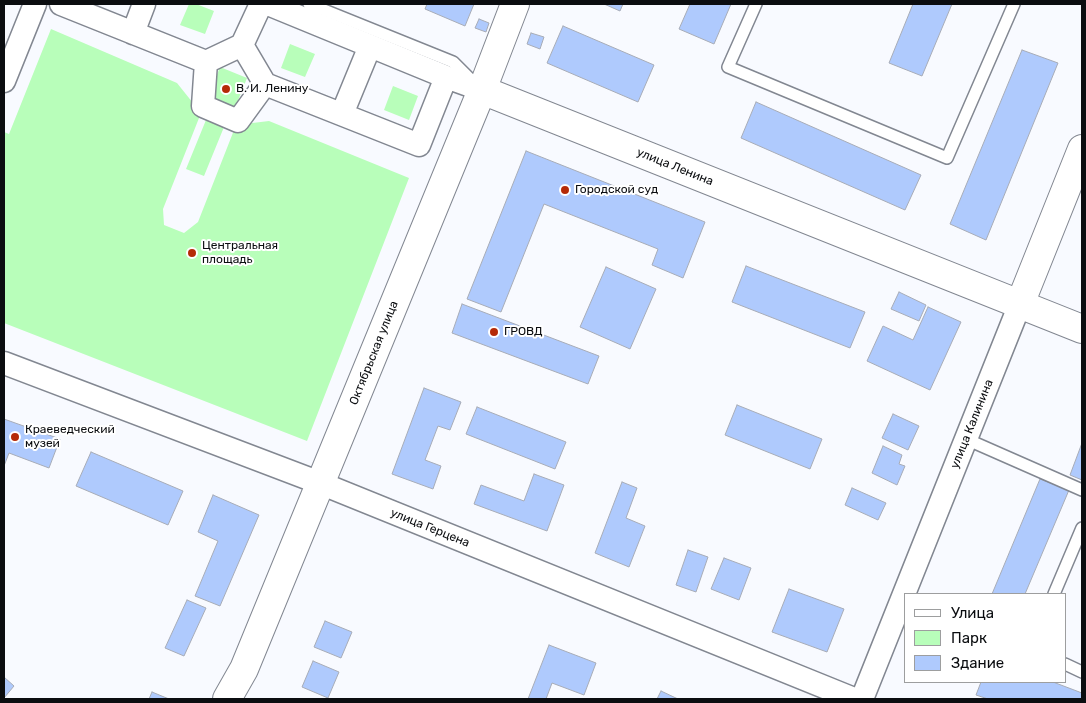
<!DOCTYPE html>
<html>
<head>
<meta charset="utf-8">
<style>
  body { margin:0 }
  #map { position:relative; width:1086px; height:703px; overflow:hidden; background:#f8faff; font-family:Rubik,sans-serif }
  canvas { display:block }
  .frame { position:absolute; inset:0; border:5px solid #0b0d10; pointer-events:none }
  .legend { position:absolute; left:904px; top:593px; width:162px; height:90px; box-sizing:border-box; background:#fff; border:1px solid #9d9e9f; margin:0; padding:6px 9px; list-style:none; font-size:15px; color:#0b0d10 }
  .legend li { display:flex; align-items:center; gap:10px; height:25px }
  .legend b { width:25px; border:1px solid #9d9e9f }
</style>
</head>
<body>
<div id="map">
<canvas width="1086" height="703"></canvas>
<div class="frame"></div>
<ul class="legend">
<li><b style="height:6px;background:#fff"></b>Улица</li>
<li><b style="height:14px;background:#b8feba"></b>Парк</li>
<li><b style="height:14px;background:#afcafd"></b>Здание</li>
</ul>
</div>
<script>
const context = document.querySelector('canvas').getContext('2d');
context.lineJoin = 'round';
function fill(path, color) { context.fillStyle = color; context.fill(path, 'evenodd'); }
const poly = rows => new Path2D(rows.map(r => 'M' + r).join(''));
function stroke(path, color, width, dash) { context.strokeStyle = color; context.lineWidth = width; context.lineCap = dash ? 'butt' : 'round'; context.setLineDash(dash || []); context.stroke(path); }
function label(font, color, halo, rows, align = 'center') {
  context.font = font + ' Rubik,sans-serif'; context.lineWidth = 4; context.setLineDash([]); context.textBaseline = 'middle'; context.strokeStyle = halo; context.fillStyle = color; for (const [text, x, y, turn = 0] of rows) {
    context.save(); context.translate(x, y); context.rotate((+turn || 0) * Math.PI / 180); context.textAlign = isNaN(turn) ? turn : align; if (halo) context.strokeText(text, 0, 0); context.fillText(text, 0, 0); context.restore();
  }
}
fill(poly([
  [189,4,196,4,214,11,205,34,180,25],
  [51,29,177,83,201,113,163,209,164,225,184,233,198,222,236,125,269,121,409,178,307,441,4,323,4,132,9,134],
  [290,44,315,54,305,77,281,68],
  [220,67,247,78,235,108,208,98],
  [393,86,418,96,409,120,384,110],
  [206,120,224,127,204,176,186,169]
]), '#b8feba');
const building = poly([
  [427,4,474,4,465,26,425,9,427,4],
  [604,4,623,4,620,11,604,4],
  [690,4,731,4,714,44,679,29,690,4],
  [913,4,952,4,922,76,889,63,913,4],
  [479,19,489,23,486,32,475,28,479,19],
  [563,26,654,65,638,102,547,63,563,26],
  [531,33,544,37,540,49,527,44,531,33],
  [1022,50,1058,63,986,240,950,224,1022,50],
  [756,102,921,175,905,210,741,138,756,102],
  [526,151,705,222,683,278,652,265,658,249,544,204,501,312,467,299,526,151],
  [746,266,865,312,850,348,732,302,746,266],
  [606,267,656,289,630,349,580,327,606,267],
  [899,292,926,305,919,321,891,309,899,292],
  [462,304,599,356,588,384,452,333,462,304],
  [928,307,961,322,930,390,867,361,883,326,913,340,928,307],
  [424,388,461,402,450,430,438,426,425,460,441,466,433,489,392,474,424,388],
  [737,405,822,439,810,469,725,435,737,405],
  [477,407,566,442,555,469,466,434,477,407],
  [893,414,919,426,908,450,882,438,893,414],
  [4,419,60,439,49,468,9,453,4,466,4,419],
  [1082,443,1082,480,1070,475,1082,443],
  [883,446,902,455,899,464,905,466,897,485,872,473,883,446],
  [91,452,183,491,168,525,76,486,91,452],
  [534,474,564,485,547,531,474,504,481,485,524,501,534,474],
  [1040,479,1069,490,1025,594,992,594,1040,479],
  [622,482,637,488,626,518,645,526,629,567,595,553,622,482],
  [852,488,886,503,878,520,845,505,852,488],
  [213,495,259,515,220,606,195,596,218,541,198,532,213,495],
  [688,550,708,557,696,592,676,585,688,550],
  [724,558,751,568,739,600,711,589,724,558],
  [789,589,844,609,827,652,772,632,789,589],
  [187,600,206,608,184,656,165,648,187,600],
  [325,621,352,632,341,658,314,647,325,621],
  [549,645,596,663,584,695,552,683,546,699,528,699,549,645],
  [313,661,339,672,328,698,302,687,313,661],
  [4,677,14,686,4,698,4,677],
  [981,682,1053,682,1082,693,1082,699,988,699,976,695,981,682],
  [661,691,678,699,657,699,661,691],
  [152,692,169,699,149,699,152,692]
]);
fill(building, '#afcafd');
stroke(building, '#a7acb7', 1);
const lane = poly([
  [309,4,453,62,471,80],
  [756,4,728,67,947,158,1014,4],
  [966,439,1082,490],
  [1054,594,1082,528],
  [1065,664,1082,672]
]);
const street = poly([
  [61,4,206,62,242,45,265,84,419,145,446,77],
  [268,4,446,77,482,90],
  [133,33,144,4],
  [242,45,261,4],
  [206,62,203,106,238,121,265,84],
  [4,81,35,4],
  [342,114,370,46],
  [4,363,320,483,854,699],
  [862,699,1020,304]
]);
const secondary = poly([
  [482,90,1082,329],
  [1020,304,1082,149],
  [227,699,244,669,482,90,515,4]
]);
stroke(lane, '#828791', 14);
stroke(street, '#828791', 25);
stroke(secondary, '#828791', 30);
stroke(lane, '#fff', 11);
stroke(street, '#fff', 22);
stroke(secondary, '#fff', 28);
for (const [x, y, r, color] of [
  [226,89,5,"#b52a07"],
  [565,190,5,"#b52a07"],
  [192,253,5,"#b52a07"],
  [494,332,5,"#b52a07"],
  [15,437,5,"#b52a07"]
]) { const dot = new Path2D(); dot.arc(x, y, r, 0, 2 * Math.PI); context.fillStyle = color; context.fill(dot); stroke(dot, '#fff', 2); }
label('12px', '#0b0d10', '#fff', [
  ["В. И. Ленину",236,89],
  ["Городской суд",575,190],
  ["Центральная",202,246],
  ["площадь",202,260],
  ["ГРОВД",504,332],
  ["Краеведческий",25,430],
  ["музей",25,444]
], 'left');
label('12px', '#0b0d10', '#fff', [
  ["улица Ленина",675,167,22],
  ["Октябрьская улица",374,353,-68],
  ["улица Калинина",972,424,-68],
  ["улица Герцена",430,528,22]
]);
</script>
</body>
</html>
